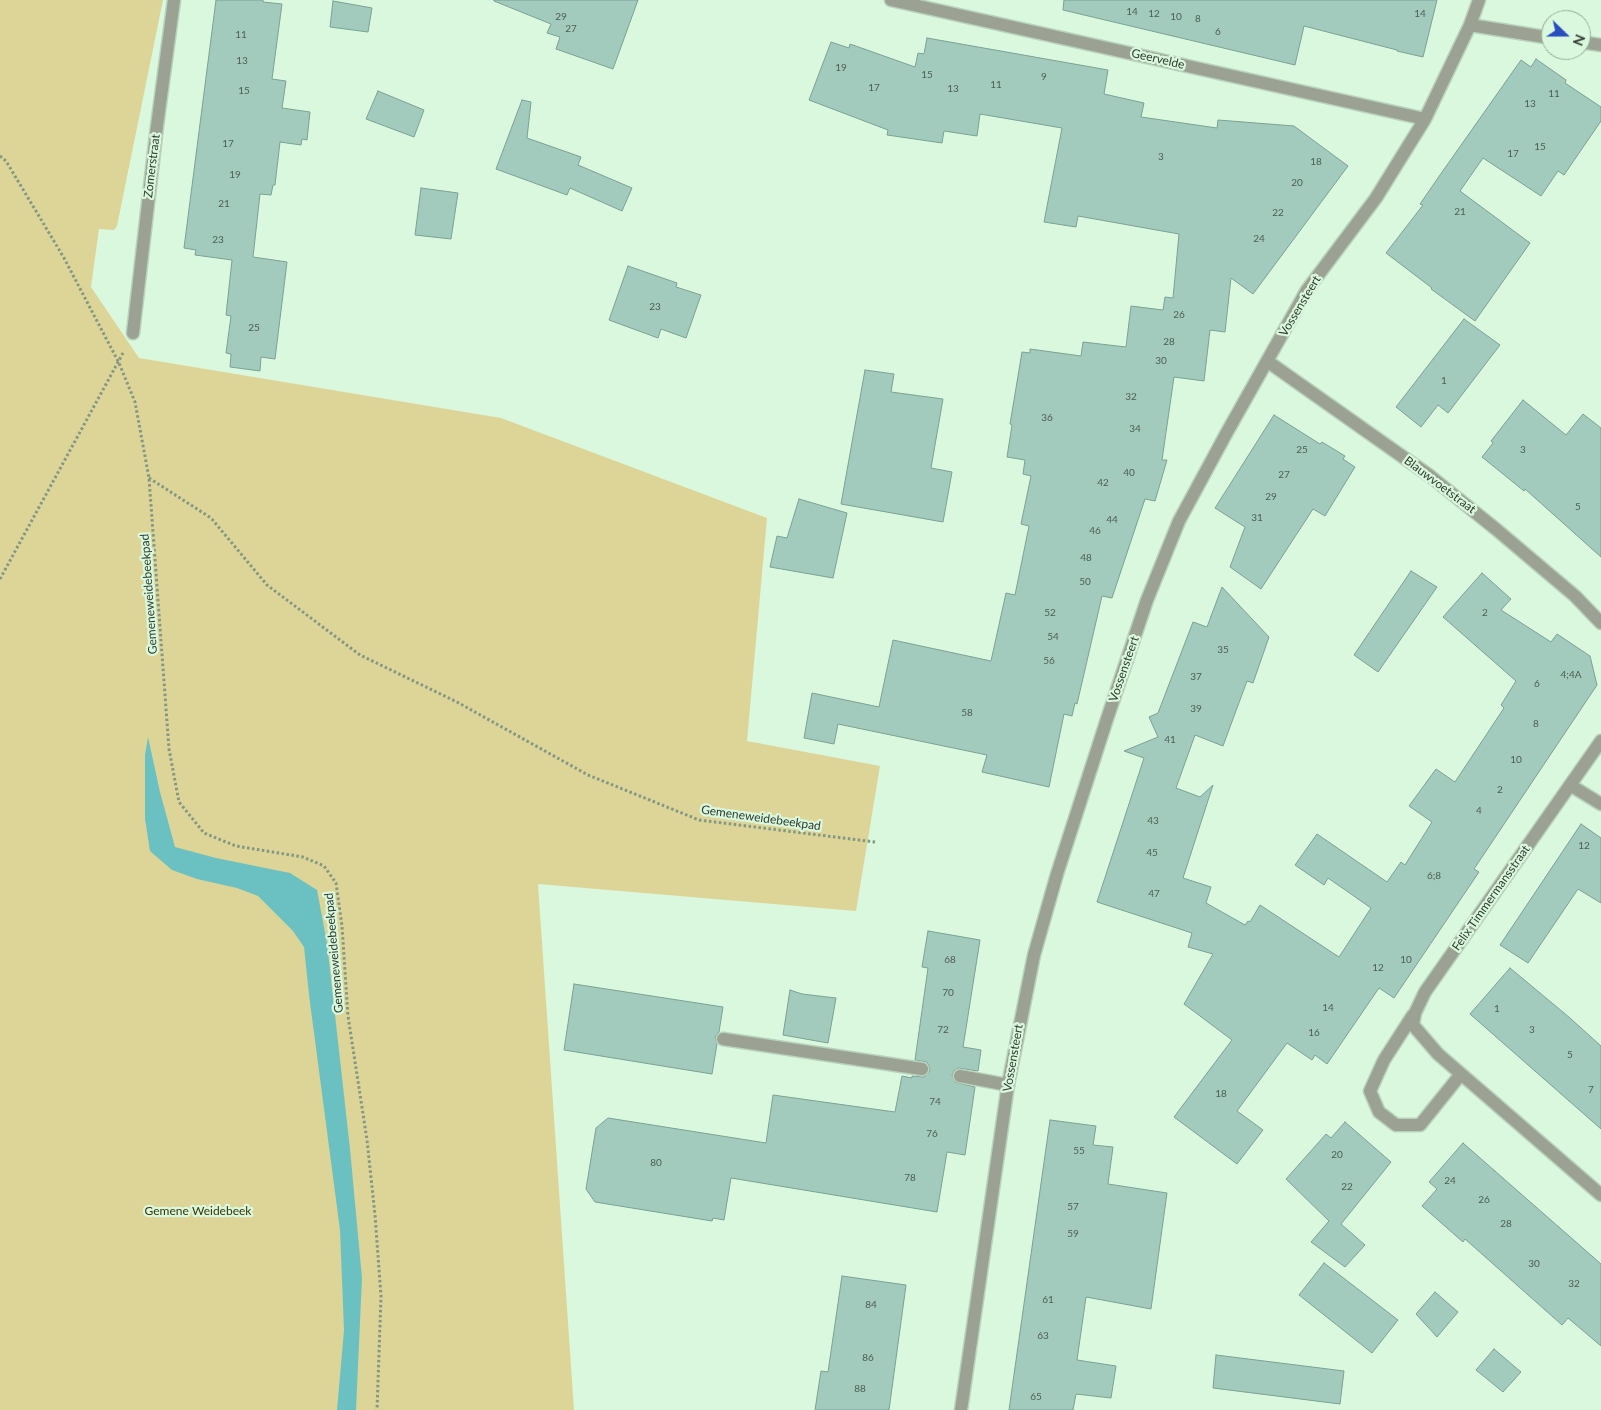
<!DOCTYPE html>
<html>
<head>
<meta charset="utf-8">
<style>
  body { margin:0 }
  #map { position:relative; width:1601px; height:1410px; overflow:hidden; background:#daf8de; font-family:Lato,sans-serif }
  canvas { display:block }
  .north { position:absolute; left:1541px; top:10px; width:50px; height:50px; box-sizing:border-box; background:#daf8de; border:1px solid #96ac98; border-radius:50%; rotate:112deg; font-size:14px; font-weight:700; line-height:20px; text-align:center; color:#2f3b30 }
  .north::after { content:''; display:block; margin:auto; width:18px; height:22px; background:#294ebd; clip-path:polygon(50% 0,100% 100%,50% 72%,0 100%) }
</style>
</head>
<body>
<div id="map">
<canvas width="1601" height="1410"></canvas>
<div class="north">N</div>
</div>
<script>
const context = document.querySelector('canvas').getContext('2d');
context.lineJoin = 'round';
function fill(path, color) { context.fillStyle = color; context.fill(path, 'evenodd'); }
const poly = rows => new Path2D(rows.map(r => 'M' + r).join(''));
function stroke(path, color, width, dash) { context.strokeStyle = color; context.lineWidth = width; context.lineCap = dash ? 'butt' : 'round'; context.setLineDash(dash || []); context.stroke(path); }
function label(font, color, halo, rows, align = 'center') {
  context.font = font + ' Lato,sans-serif'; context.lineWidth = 4.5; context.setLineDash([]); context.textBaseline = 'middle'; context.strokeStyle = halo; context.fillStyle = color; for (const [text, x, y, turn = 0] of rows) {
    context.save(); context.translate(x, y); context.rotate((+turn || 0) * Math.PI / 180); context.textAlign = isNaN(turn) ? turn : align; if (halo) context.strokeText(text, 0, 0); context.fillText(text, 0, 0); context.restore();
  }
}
fill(poly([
  [0,0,163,0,117,226,114,230,99,229,91,287,139,358,501,418,767,518,747,741,880,766,856,911,538,884,574,1410,0,1410]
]), '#ddd598');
fill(poly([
  [148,737,160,792,175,847,216,858,290,873,317,890,327,943,350,1149,362,1278,356,1410,337,1410,344,1330,340,1230,309,995,304,947,293,931,258,896,237,888,197,879,172,870,150,851,145,819,145,755]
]), '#6bc1c1');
const building = poly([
  [216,0,263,0,263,2,282,4,272,79,286,81,282,108,310,112,307,140,302,139,301,145,280,142,275,185,273,185,271,195,260,194,253,257,287,262,275,359,261,357,260,371,230,367,231,354,226,353,231,316,226,315,232,260,195,255,196,250,184,248,216,0],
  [494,0,638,0,613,69,556,49,560,37,547,33,551,24,494,1,494,0],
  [1064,0,1437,0,1423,57,1397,51,1397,50,1304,26,1295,65,1063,10,1064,0],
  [333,1,372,8,368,32,330,27,333,1],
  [927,38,1108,70,1104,94,1144,103,1141,117,1217,128,1218,120,1294,126,1348,166,1253,294,1231,278,1225,332,1210,330,1204,381,1174,377,1162,460,1167,460,1155,501,1145,499,1112,598,1102,596,1077,704,1075,703,1072,716,1064,714,1049,787,982,772,987,755,838,724,834,744,804,738,812,693,879,707,893,640,991,661,1006,593,1015,595,1029,526,1021,524,1031,476,1023,474,1025,460,1007,457,1012,425,1010,424,1022,352,1030,353,1030,349,1081,356,1083,342,1126,347,1131,306,1163,310,1165,297,1173,298,1179,234,1078,216,1076,227,1044,222,1062,128,980,114,977,136,944,131,942,143,887,135,888,130,809,100,831,42,849,48,850,44,915,67,918,53,924,54,927,38],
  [1536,59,1566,80,1565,83,1601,107,1601,121,1564,175,1558,171,1541,196,1483,158,1460,191,1530,243,1475,321,1431,289,1432,288,1386,253,1423,205,1420,204,1440,175,1521,60,1531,67,1536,59],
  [378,91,424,110,414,137,366,119,378,91],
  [522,100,531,102,527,138,581,157,578,165,632,188,622,211,570,188,567,195,496,169,522,100],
  [421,188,458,193,451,239,415,235,421,188],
  [628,266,677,283,676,287,701,295,686,338,661,329,658,338,609,320,628,266],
  [1464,319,1500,345,1448,413,1438,405,1421,427,1396,407,1464,319],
  [865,370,894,374,891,392,943,399,931,468,952,472,943,522,841,504,865,370],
  [1523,400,1566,435,1583,414,1601,428,1601,557,1525,489,1524,491,1482,457,1493,443,1491,441,1523,400],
  [1274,415,1320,444,1322,442,1345,456,1343,459,1355,467,1325,516,1313,509,1261,589,1230,567,1245,527,1215,508,1274,415],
  [799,499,847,513,833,578,770,567,777,536,787,538,799,499],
  [1411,571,1437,587,1378,672,1354,655,1411,571],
  [1482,573,1511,599,1501,610,1551,642,1557,634,1590,656,1597,685,1474,869,1479,872,1394,998,1379,988,1327,1064,1315,1055,1312,1060,1287,1043,1237,1111,1263,1130,1237,1164,1174,1117,1232,1040,1184,1004,1213,954,1188,947,1192,933,1097,902,1144,758,1124,751,1158,737,1149,717,1158,713,1193,622,1207,627,1222,587,1269,637,1253,683,1247,681,1223,746,1195,735,1176,788,1200,797,1213,785,1183,878,1211,887,1206,903,1245,925,1248,921,1250,922,1260,905,1339,957,1371,908,1328,878,1324,885,1295,865,1317,834,1387,882,1401,862,1405,865,1432,822,1409,806,1436,769,1455,782,1504,708,1501,705,1516,681,1443,617,1482,573],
  [1581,824,1601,838,1601,903,1578,889,1528,963,1500,945,1581,824],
  [928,931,980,940,963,1047,981,1050,978,1071,958,1068,954,1071,952,1075,955,1082,975,1087,965,1155,947,1152,937,1212,731,1178,724,1220,713,1218,712,1221,595,1202,586,1189,596,1128,608,1118,766,1143,773,1095,895,1112,902,1076,912,1078,912,1076,924,1077,930,1071,929,1066,927,1062,915,1060,928,968,922,967,928,931],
  [1510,968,1570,1018,1601,1046,1601,1129,1470,1014,1510,968],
  [574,984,723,1007,719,1032,715,1037,717,1044,712,1074,564,1050,574,984],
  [790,990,802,994,836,998,828,1043,783,1035,790,990],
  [1050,1120,1096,1126,1093,1145,1113,1147,1108,1184,1167,1193,1151,1309,1086,1297,1077,1360,1116,1366,1111,1398,1076,1394,1073,1410,1009,1410,1050,1120],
  [1345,1122,1391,1162,1341,1224,1365,1245,1345,1267,1311,1242,1329,1221,1286,1179,1326,1134,1331,1138,1345,1122],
  [1463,1143,1601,1264,1601,1346,1568,1318,1562,1325,1465,1239,1463,1242,1422,1206,1437,1189,1429,1182,1463,1143],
  [1324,1263,1398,1320,1372,1353,1299,1295,1324,1263],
  [842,1276,906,1285,889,1410,815,1410,821,1371,828,1372,842,1276],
  [1435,1292,1458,1312,1437,1337,1416,1314,1435,1292],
  [1494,1349,1521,1372,1503,1392,1476,1370,1494,1349],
  [1216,1355,1344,1371,1340,1404,1213,1388,1216,1355]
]);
fill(building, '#a3cbbd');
stroke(building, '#7aa194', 1);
const lane = poly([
  [723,1039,922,1069],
  [960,1076,1008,1085]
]);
const street = poly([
  [891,0,1425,119],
  [1470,25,1551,38],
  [1581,42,1601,45],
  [133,333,157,126,174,0],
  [1267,361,1430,476,1497,530,1575,596,1601,623],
  [1601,741,1425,992,1415,1013,1413,1025,1438,1054,1601,1195],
  [1570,785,1601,804],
  [1413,1015,1384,1060,1370,1091,1379,1112,1396,1125,1420,1125,1461,1074],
  [961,1410,1008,1085,1034,955,1057,874,1107,719,1147,600,1179,521,1226,434,1307,290,1376,198,1425,119,1470,25,1479,0]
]);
stroke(lane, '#b8d2bb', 15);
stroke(street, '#b8d2bb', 15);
stroke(poly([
  [0,156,6,161,64,258,119,363,135,402,149,478,169,749,179,802,204,833,236,846,303,857,324,866,336,883,342,926,348,1016,367,1140,375,1215,381,1296,377,1410],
  [149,478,211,518,267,585,360,655,457,702,588,775,699,820,875,842],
  [0,579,123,353]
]), '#829784', 3, [2.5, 2.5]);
stroke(lane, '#9ba193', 12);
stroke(street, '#9ba193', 12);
label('10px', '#4c5f53', null, [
  ["14",1132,12],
  ["12",1154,14],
  ["14",1420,14],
  ["29",561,17],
  ["10",1176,17],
  ["8",1198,19],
  ["27",571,29],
  ["6",1218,32],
  ["11",241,35],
  ["13",242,61],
  ["19",841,68],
  ["15",927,75],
  ["9",1044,77],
  ["11",996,85],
  ["17",874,88],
  ["13",953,89],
  ["15",244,91],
  ["11",1554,94],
  ["13",1530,104],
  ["17",228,144],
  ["15",1540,147],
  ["17",1513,154],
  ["3",1161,157],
  ["18",1316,162],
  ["19",235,175],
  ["20",1297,183],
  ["21",224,204],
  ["21",1460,212],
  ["22",1278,213],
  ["24",1259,239],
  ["23",218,240],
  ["23",655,307],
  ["26",1179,315],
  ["25",254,328],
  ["28",1169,342],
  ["30",1161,361],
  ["1",1444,381],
  ["32",1131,397],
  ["36",1047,418],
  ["34",1135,429],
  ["25",1302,450],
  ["3",1523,450],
  ["40",1129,473],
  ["27",1284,475],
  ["42",1103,483],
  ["29",1271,497],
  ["5",1578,507],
  ["31",1257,518],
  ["44",1112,520],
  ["46",1095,531],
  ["48",1086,558],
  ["50",1085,582],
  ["52",1050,613],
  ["2",1485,613],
  ["54",1053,637],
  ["35",1223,650],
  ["56",1049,661],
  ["4;4A",1571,675],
  ["37",1196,677],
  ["6",1537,684],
  ["39",1196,709],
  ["58",967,713],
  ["8",1536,724],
  ["41",1170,740],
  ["10",1516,760],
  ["2",1500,790],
  ["4",1479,811],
  ["43",1153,821],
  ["12",1584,846],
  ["45",1152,853],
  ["6;8",1434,876],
  ["47",1154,894],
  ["68",950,960],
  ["10",1406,960],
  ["12",1378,968],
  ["70",948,993],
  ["14",1328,1008],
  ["1",1497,1009],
  ["72",943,1030],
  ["3",1532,1030],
  ["16",1314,1033],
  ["5",1570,1055],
  ["7",1591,1090],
  ["18",1221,1094],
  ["74",935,1102],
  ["76",932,1134],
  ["55",1079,1151],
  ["20",1337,1155],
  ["80",656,1163],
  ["78",910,1178],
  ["24",1450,1181],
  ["22",1347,1187],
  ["26",1484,1200],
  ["57",1073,1207],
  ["28",1506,1224],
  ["59",1073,1234],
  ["30",1534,1264],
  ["32",1574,1284],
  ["61",1048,1300],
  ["84",871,1305],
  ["63",1043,1336],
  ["86",868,1358],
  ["88",860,1389],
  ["65",1036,1397]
]);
label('12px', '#2f3b30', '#daf8de', [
  ["Geervelde",1158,59,13],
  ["Zomerstraat",152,166,-83],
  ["Vossensteert",1300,306,-59],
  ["Blauwvoetstraat",1440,485,37],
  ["Gemeneweidebeekpad",149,594,-94],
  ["Vossensteert",1124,669,-71],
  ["Gemeneweidebeekpad",761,818,8],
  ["Felix Timmermansstraat",1491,898,-55],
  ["Gemeneweidebeekpad",334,953,-95],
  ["Vossensteert",1013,1058,-80]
]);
label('12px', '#3a3400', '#daf8de', [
  ["Gemene Weidebeek",198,1211]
]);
</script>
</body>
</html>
